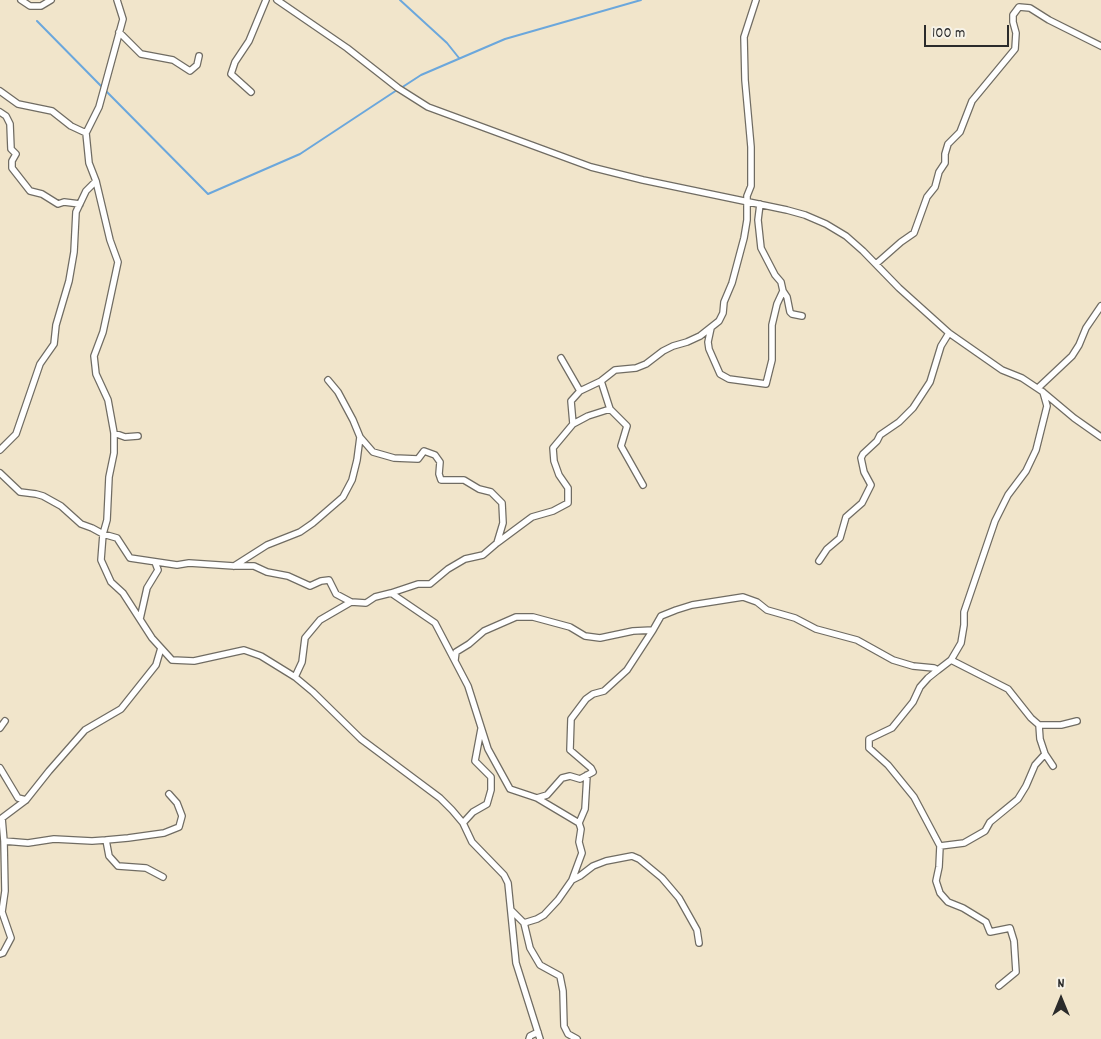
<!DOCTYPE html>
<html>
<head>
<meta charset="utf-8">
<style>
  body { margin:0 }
  #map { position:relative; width:1101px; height:1039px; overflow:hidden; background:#f1e5cb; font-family:Dekko,sans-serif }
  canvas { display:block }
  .north { position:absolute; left:1036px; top:974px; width:50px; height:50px; -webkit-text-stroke:4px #f7f3e8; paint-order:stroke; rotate:0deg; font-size:14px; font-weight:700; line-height:20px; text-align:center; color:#2b2b2b }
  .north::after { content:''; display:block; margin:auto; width:18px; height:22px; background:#2b2b2b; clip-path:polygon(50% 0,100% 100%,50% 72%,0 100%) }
  .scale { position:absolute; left:924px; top:25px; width:85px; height:22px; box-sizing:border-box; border:2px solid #2b2b2b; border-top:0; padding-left:6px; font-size:15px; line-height:18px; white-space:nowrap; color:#2b2b2b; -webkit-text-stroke:4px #f7f3e8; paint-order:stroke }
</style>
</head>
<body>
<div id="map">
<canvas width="1101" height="1039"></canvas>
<div class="north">N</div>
<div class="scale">100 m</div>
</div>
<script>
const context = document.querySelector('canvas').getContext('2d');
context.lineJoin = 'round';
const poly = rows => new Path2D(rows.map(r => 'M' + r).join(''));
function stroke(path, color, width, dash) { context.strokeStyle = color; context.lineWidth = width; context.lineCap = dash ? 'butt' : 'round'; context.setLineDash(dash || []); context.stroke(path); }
stroke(poly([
  [400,0,447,43,459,58],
  [37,21,102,87],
  [401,88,421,75,505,39,641,0],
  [105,90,208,194,300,154,397,90]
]), '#6ba7dc', 2);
const street = poly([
  [21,0,30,6,41,6,51,0],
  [117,0,123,19,99,107,86,133,89,163,96,181,110,240,118,262,103,332,94,356,96,374,108,400,114,433,114,453,109,477,107,520,103,534,101,560,111,582,123,593,152,638,172,660,194,661,244,650,261,656,295,677,313,692,361,739,440,798,452,810,463,823,472,842,504,875,508,883,516,963,540,1039],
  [277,0,347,48,398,88,428,107,591,167,643,180,787,210,805,215,826,224,846,236,863,251,899,288,949,333,1002,370,1022,378,1043,392,1074,418,1101,437],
  [119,32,141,54,173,60,190,71,197,65,199,56],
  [0,91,18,104,52,111,71,126,86,133],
  [251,92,231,74,235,62,249,41,266,0],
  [0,112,6,116,10,124,11,149,16,154,12,161,12,168,30,191,42,194,58,204,64,202,80,204],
  [876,264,901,242,914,233,927,197,935,187,939,172,945,163,945,154,948,144,960,132,972,101,1015,49,1016,33,1013,22,1013,15,1019,7,1030,8,1049,20,1101,46],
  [783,291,787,297,790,312,792,314,802,316],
  [711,328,708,342,709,349,720,374,729,379,766,384,772,360,772,325,777,304,783,291,781,282,775,275,761,248,758,220,760,204],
  [561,358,580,391,571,401,573,424,553,448,554,461,559,475,568,488,568,503,553,511,532,517,497,543,483,555,465,559,448,569,430,584,418,584,391,593,435,623,468,686,488,749,510,789,537,798,579,823,581,829,579,842,582,853,572,880,580,876,593,866,606,861,632,856,639,859,662,878,679,898,697,930,699,943],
  [601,381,610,409],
  [1038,388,1072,356,1079,345,1086,328,1101,306],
  [580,391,601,381,615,370,636,368,646,364,663,351,673,346,687,342,700,336,719,321,723,313,724,302,732,283,744,238,747,220,747,196,751,186,751,147,745,80,744,37,756,0],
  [573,424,588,416,610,409,627,426,621,446,643,485],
  [114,433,125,437,138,436],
  [360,437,373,452,394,458,418,459,424,451,435,455,440,462,439,474,441,480,464,480,479,489,491,492,502,503,503,523,497,543],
  [0,450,16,434,40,364,54,344,56,325,69,281,74,252,76,212,86,191,96,181],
  [0,473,20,492,36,494,43,496,61,506,81,524,92,528,103,534,117,538,130,558,177,565,189,563,234,566,254,566,267,572,288,576,310,586,321,581,329,580,336,594,351,602,366,603,375,597,391,593],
  [819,561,827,549,840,538,846,517,862,503,871,485,864,472,861,458,863,454,877,441,880,435,899,422,913,408,930,382,941,346,949,333],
  [234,566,267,545,300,532,313,523,343,497,352,480,357,460,360,437,353,420,338,392,328,380],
  [140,619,147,588,158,570,155,562],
  [161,648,156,665,121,709,85,730,49,771,26,800,2,818,4,841,28,843,54,839,92,841,106,840,109,856,118,866,146,868,163,877],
  [455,660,456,652,469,644,484,631,516,617,533,617,570,627,585,636,600,638,633,631,653,630,661,616,676,610,692,605,743,597,757,602,767,610,795,618,816,629,857,640,893,660,913,666,934,668,938,670,951,660,961,643,964,625,964,612,995,521,1008,495,1026,471,1036,450,1047,406,1043,392],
  [951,660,1008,689,1031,718,1039,725],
  [938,670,928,678,920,687,913,702,892,728,869,739,869,748,888,765,914,797,940,846,939,867,936,881,940,893,948,902,963,908,986,922,990,932,1010,928,1014,941,1016,972,999,986],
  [295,677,302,662,305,638,320,620,351,602],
  [0,728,5,721],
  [1045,754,1053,766],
  [0,768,18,798,26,800],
  [537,798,547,795,562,778,570,776,580,779,593,772,591,768,570,750,571,719,586,699,593,694,604,691,627,670,653,630],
  [463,823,473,812,487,804,491,790,491,777,475,761,481,729],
  [579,823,585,809,587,775],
  [106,840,128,838,164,833,179,827,182,816,177,803,169,794],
  [940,846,964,843,985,831,990,822,1018,799,1026,786,1035,765,1045,754,1040,739,1039,725,1061,725,1077,721],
  [511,910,524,923,530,948,540,965,560,976,563,991,564,1026,568,1034,577,1039],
  [524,923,537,919,544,915,558,900,572,880],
  [0,954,3,953,11,938,2,912,5,891,4,841],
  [529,1039,530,1036,538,1032]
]);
stroke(street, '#706c63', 8);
stroke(street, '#fff', 5.5);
</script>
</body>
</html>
